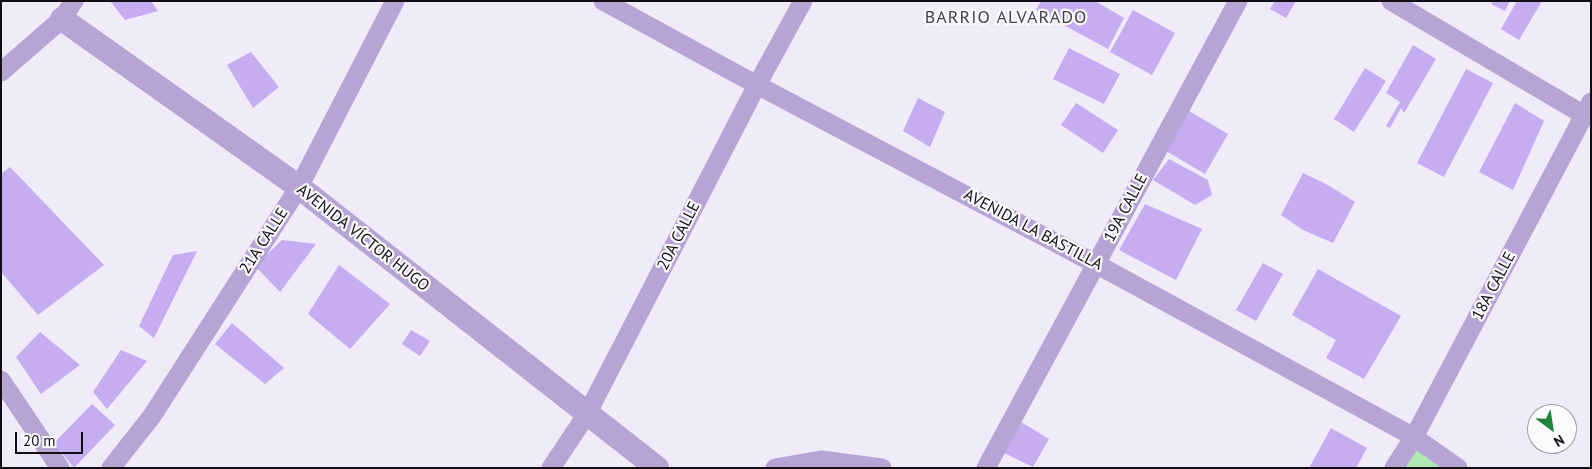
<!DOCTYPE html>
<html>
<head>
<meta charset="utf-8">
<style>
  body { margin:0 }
  #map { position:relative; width:1592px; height:469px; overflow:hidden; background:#f0ebf9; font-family:"PT Sans",sans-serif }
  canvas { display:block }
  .frame { position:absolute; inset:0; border:2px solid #110f14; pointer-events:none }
  .north { position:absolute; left:1527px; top:404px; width:50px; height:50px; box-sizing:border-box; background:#fbfafd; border:1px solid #9d9ca0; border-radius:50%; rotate:149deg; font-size:14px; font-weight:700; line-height:20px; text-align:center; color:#110f14 }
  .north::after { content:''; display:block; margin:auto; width:18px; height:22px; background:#1e853b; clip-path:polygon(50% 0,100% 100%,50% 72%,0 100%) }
  .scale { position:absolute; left:15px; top:432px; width:68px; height:22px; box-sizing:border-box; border:2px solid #110f14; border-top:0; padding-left:6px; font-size:15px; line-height:18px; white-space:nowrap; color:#110f14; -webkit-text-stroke:4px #fbfafd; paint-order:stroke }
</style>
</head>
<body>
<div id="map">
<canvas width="1592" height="469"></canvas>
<div class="frame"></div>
<div class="north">N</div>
<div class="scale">20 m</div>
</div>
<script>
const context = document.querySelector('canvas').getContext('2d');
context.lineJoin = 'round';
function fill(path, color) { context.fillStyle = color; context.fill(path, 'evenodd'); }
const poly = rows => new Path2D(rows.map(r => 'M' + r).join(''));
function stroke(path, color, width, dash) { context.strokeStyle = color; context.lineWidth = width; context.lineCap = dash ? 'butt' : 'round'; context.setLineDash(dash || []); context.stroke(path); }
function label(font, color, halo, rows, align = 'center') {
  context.font = font + ' "PT Sans",sans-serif'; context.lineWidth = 4.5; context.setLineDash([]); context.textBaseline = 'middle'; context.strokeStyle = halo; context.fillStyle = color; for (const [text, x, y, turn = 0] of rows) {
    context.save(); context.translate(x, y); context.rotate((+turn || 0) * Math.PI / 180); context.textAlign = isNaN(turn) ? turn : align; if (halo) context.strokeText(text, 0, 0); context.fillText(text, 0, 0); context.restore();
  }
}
fill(poly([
  [1414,437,1453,468,1394,468]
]), '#aee8b5');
fill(poly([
  [110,1,151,1,158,11,125,20],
  [1041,1,1095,1,1124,18,1108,49,1036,10],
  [1275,1,1296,1,1286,18,1270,9],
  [1493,1,1510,1,1505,11,1491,4],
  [1517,1,1542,1,1519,40,1501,29],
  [1133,10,1175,33,1152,75,1110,52],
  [1413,45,1436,59,1404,113,1401,108,1390,128,1386,126,1400,102,1386,93],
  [1069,48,1120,74,1104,104,1053,79],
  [251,52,279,87,253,108,227,65],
  [1365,68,1386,81,1354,132,1334,119],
  [1466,69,1493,83,1444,177,1417,163],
  [918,98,945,112,930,147,903,131],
  [1076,103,1118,130,1103,153,1061,125],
  [1515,103,1544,121,1513,190,1479,172],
  [1189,111,1228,134,1205,174,1166,151],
  [1169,159,1208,180,1212,195,1195,205,1153,180],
  [10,167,104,265,38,315,1,272,1,174],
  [1303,173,1328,185,1355,202,1333,243,1303,230,1281,215],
  [1145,204,1202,229,1176,280,1119,250],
  [282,240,316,244,280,292,255,266],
  [197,251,154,338,139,326,173,255],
  [1263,263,1283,274,1256,321,1236,310],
  [339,265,390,304,350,349,308,314],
  [1318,269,1401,316,1364,379,1326,358,1336,340,1292,315],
  [232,323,284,368,265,384,215,344],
  [411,330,430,341,420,356,402,344],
  [40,332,80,365,41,394,16,357],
  [121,350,147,361,107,409,93,392],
  [92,404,115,425,74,468,54,443],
  [1021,422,1049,439,1033,467,1004,453],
  [1331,428,1367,448,1356,468,1309,468]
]), '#c6adf1');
stroke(poly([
  [603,1,757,85,1096,264,1414,437,1458,468],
  [1391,1,1584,115],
  [1,72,62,19,74,1],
  [1,380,60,468],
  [111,468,152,416,299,187,395,1],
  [551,468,587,414,757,85,803,1],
  [775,468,821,460,882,468],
  [986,468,1238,1],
  [1394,468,1414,437,1591,102]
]), '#b6a4d5', 19);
stroke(poly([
  [62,19,299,187,657,468]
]), '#b6a4d5', 24);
label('16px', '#110f14', '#fbfafd', [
  ["19A CALLE",1126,208,-62],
  ["AVENIDA LA BASTILLA",1033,230,28],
  ["20A CALLE",679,236,-63],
  ["AVENIDA VÍCTOR HUGO",363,238,38],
  ["21A CALLE",264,241,-57],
  ["18A CALLE",1494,286,-62]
]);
context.letterSpacing = '1px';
label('18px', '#45414c', '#fbfafd', [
  ["BARRIO ALVARADO",1006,18]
]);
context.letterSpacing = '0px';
</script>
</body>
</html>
